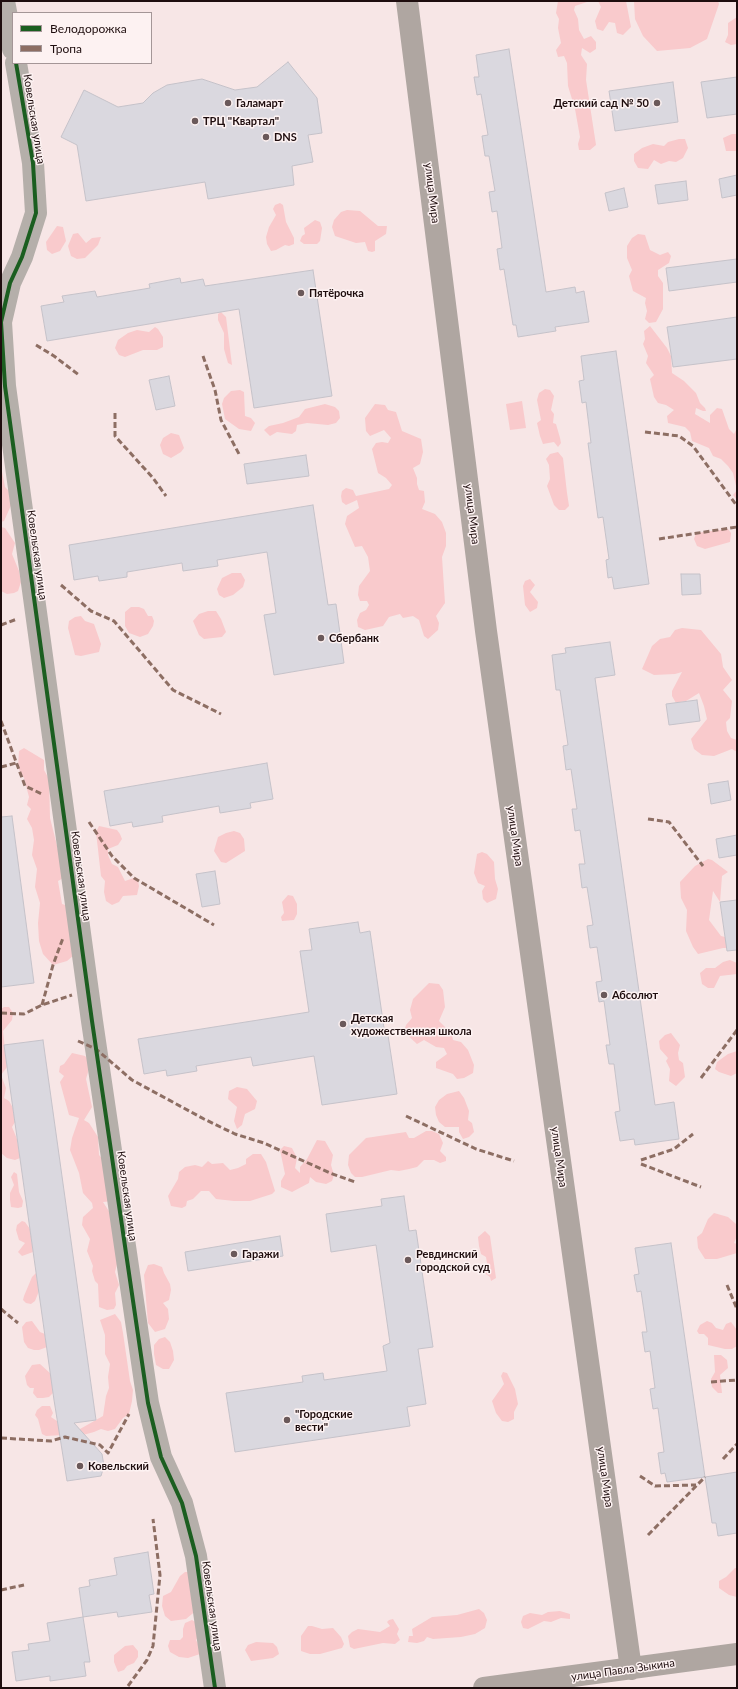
<!DOCTYPE html>
<html>
<head>
<meta charset="utf-8">
<style>
  body { margin:0 }
  #map { position:relative; width:738px; height:1689px; overflow:hidden; background:#f7e6e6; font-family:Lato,sans-serif }
  canvas { display:block }
  .frame { position:absolute; inset:0; border:2px solid #1e0d0e; pointer-events:none }
  .legend { position:absolute; left:12px; top:12px; width:140px; height:52px; box-sizing:border-box; background:#fdf2f2; border:1px solid #a49697; margin:0; padding:5px 7px; list-style:none; font-size:12px; color:#1e0d0e }
  .legend li { display:flex; align-items:center; gap:8px; height:20px }
  .legend b { width:20px; border:1px solid #a49697 }
</style>
</head>
<body>
<div id="map">
<canvas width="738" height="1689"></canvas>
<div class="frame"></div>
<ul class="legend">
<li><b style="height:5px;background:#1b5e20"></b>Велодорожка</li>
<li><b style="height:5px;background:#8d6e63"></b>Тропа</li>
</ul>
</div>
<script>
const context = document.querySelector('canvas').getContext('2d');
context.lineJoin = 'round';
function fill(path, color) { context.fillStyle = color; context.fill(path, 'evenodd'); }
const poly = rows => new Path2D(rows.map(r => 'M' + r).join(''));
function stroke(path, color, width, dash) { context.strokeStyle = color; context.lineWidth = width; context.lineCap = dash ? 'butt' : 'round'; context.setLineDash(dash || []); context.stroke(path); }
function label(font, color, halo, rows, align = 'center') {
  context.font = font + ' Lato,sans-serif'; context.lineWidth = 3; context.setLineDash([]); context.textBaseline = 'middle'; context.strokeStyle = halo; context.fillStyle = color; for (const [text, x, y, turn = 0] of rows) {
    context.save(); context.translate(x, y); context.rotate((+turn || 0) * Math.PI / 180); context.textAlign = isNaN(turn) ? turn : align; if (halo) context.strokeText(text, 0, 0); context.fillText(text, 0, 0); context.restore();
  }
}
fill(poly([
  [558,1,590,1,575,6,574,10,578,19,579,30,584,39,591,36,596,42,596,49,590,53,582,48,581,55,587,64,586,80,596,145,590,150,579,150,578,144,580,137,575,109,568,86,567,63,564,56,558,57,556,50,561,43,558,28,559,19,556,13],
  [598,1,626,1,631,27,623,35,617,33,615,23,609,22,603,31,597,29,595,21,601,7],
  [634,1,718,1,719,4,707,39,690,48,657,51,643,36,635,19],
  [737,17,737,44,731,45,725,42,728,35,728,23],
  [732,134,737,134,737,151,726,151,723,138],
  [679,139,685,139,688,148,683,158,676,162,669,161,661,164,654,160,648,169,638,168,634,161,634,154,642,148,653,144,664,146,668,142],
  [280,203,283,205,286,222,294,238,294,244,289,246,285,245,276,250,271,251,267,244,266,237,269,227,276,215,273,209,275,205],
  [347,210,360,211,378,226,387,226,386,234,375,241,375,251,372,252,368,251,365,242,356,243,335,236,332,227,334,220,341,212],
  [315,220,320,222,322,228,320,241,317,244,304,244,300,241,302,236,305,234,304,228],
  [57,226,63,227,66,241,60,251,52,254,47,250,46,242],
  [78,233,86,243,92,238,101,237,98,245,85,258,77,259,71,256,68,246,73,234],
  [638,234,645,235,650,250,660,255,668,252,671,256,669,263,658,270,658,276,663,283,663,309,656,322,649,323,645,319,647,311,645,303,646,298,633,291,629,276,632,270,627,258,627,246,632,238],
  [221,312,226,317,232,365,228,363,224,349,224,333,218,320,218,314],
  [650,326,667,348,671,356,672,373,684,381,696,393,700,403,705,408,706,411,703,411,696,408,695,414,710,423,710,415,717,408,722,409,729,429,734,434,737,428,737,500,733,495,737,490,733,473,728,466,721,459,713,456,709,448,692,441,690,432,685,427,668,423,667,416,674,410,666,405,658,403,654,397,650,379,654,375,646,363,648,356,643,344,645,339,644,331],
  [155,327,158,329,163,337,163,347,157,350,143,350,125,357,119,355,115,348,118,340,128,333,137,330,149,332],
  [545,389,550,390,554,396,551,410,554,414,553,423,556,424,560,438,561,443,558,447,554,442,543,444,540,436,537,423,541,420,537,400,539,393],
  [240,390,244,392,245,416,251,418,255,423,251,431,239,429,225,419,222,404,224,398,231,391],
  [522,401,526,428,510,430,506,404],
  [325,404,335,407,339,411,340,418,336,423,328,425,307,423,297,425,296,431,292,434,277,432,270,436,264,430,269,426,283,423,299,417,305,409],
  [375,404,385,405,388,410,396,412,402,431,421,439,423,452,420,464,413,468,417,478,417,484,419,490,424,491,425,502,422,509,435,514,442,522,446,533,446,546,442,557,445,603,436,616,439,623,438,630,428,639,424,636,419,620,413,616,403,618,400,614,389,617,383,626,365,630,358,627,357,620,360,613,366,610,369,605,367,601,360,601,358,595,359,586,370,571,368,557,362,546,355,547,345,524,347,516,359,508,357,500,346,505,342,502,341,496,342,491,346,488,353,490,356,496,389,489,392,485,386,478,378,473,372,449,376,443,382,442,388,443,391,438,384,430,370,436,366,431,365,418],
  [171,433,179,435,184,448,181,452,171,458,163,454,160,445,163,438],
  [558,452,563,458,567,493,569,506,565,510,559,510,554,505,547,486,550,479,549,465,546,459,550,454],
  [1,466,5,487,11,493,13,501,4,521,1,522],
  [1,527,5,528,15,543,12,554,19,571,21,582,18,591,14,593,7,594,1,591],
  [728,529,731,533,730,542,705,549,697,546,694,539,696,533],
  [232,573,241,573,245,580,243,587,233,595,224,598,219,595,217,589,222,578],
  [530,579,535,585,530,592,538,602,537,608,530,612,525,605,523,586,525,581],
  [131,607,139,607,144,609,148,616,152,616,154,621,153,626,148,634,140,637,129,633,125,626,125,612],
  [208,611,216,611,221,619,226,632,222,637,204,639,199,635,193,621,199,614],
  [81,616,85,621,94,624,101,644,99,652,81,656,75,655,68,628,69,621,75,617],
  [682,628,701,630,721,654,723,667,732,680,723,690,732,701,730,718,726,722,727,731,731,738,737,740,737,752,732,749,714,756,702,755,694,749,691,739,707,719,704,706,699,693,686,701,676,703,672,696,672,691,682,672,675,674,654,675,642,669,652,646,660,639,670,637,675,630],
  [24,748,44,760,44,770,49,779,50,818,65,877,58,881,62,904,68,906,74,955,67,961,53,965,43,954,39,941,38,923,40,903,35,887,37,869,32,855,34,840,32,828,27,819,31,809,27,805,29,797,24,778,18,768,19,751],
  [99,826,117,830,120,834,122,839,118,845,108,849,108,855,112,864,118,867,125,881,134,878,138,881,139,886,137,895,123,896,119,902,112,905,106,901,104,892,105,881,101,876,96,832],
  [234,831,240,833,244,839,245,851,226,863,221,862,214,851,218,837,226,833],
  [482,852,487,854,494,862,495,879,498,889,496,899,487,903,483,899,482,891,485,886,478,883,474,873,477,854],
  [708,859,712,860,728,872,722,876,720,902,713,891,709,920,721,936,729,938,736,948,723,948,698,954,693,947,686,931,687,910,681,898,680,882,695,866],
  [288,895,293,896,297,904,297,914,294,920,282,921,281,917,284,913,282,902],
  [730,960,737,963,737,974,720,976,714,988,708,988,702,984,700,973,706,968,715,968,723,962],
  [429,983,439,984,443,990,445,1007,439,1021,447,1029,451,1031,453,1040,461,1042,468,1050,474,1065,473,1073,464,1078,457,1079,453,1074,436,1068,436,1062,447,1054,444,1048,436,1047,424,1040,417,1044,404,1032,406,1025,412,1018,410,1010,413,999],
  [4,1007,9,1007,13,1013,12,1020,3,1031,7,1067,1,1075,1,1009],
  [671,1033,680,1045,678,1053,679,1060,683,1063,685,1077,676,1086,669,1081,670,1069,666,1061,668,1058,660,1049,659,1041,665,1035],
  [737,1051,737,1073,731,1076,719,1072,715,1069,717,1062,728,1054],
  [72,1053,85,1056,91,1062,86,1079,92,1107,84,1120,89,1123,98,1137,99,1155,106,1163,112,1201,103,1202,112,1216,119,1257,115,1272,119,1285,115,1293,116,1305,114,1309,107,1310,99,1307,98,1284,95,1281,92,1271,93,1266,87,1251,90,1239,82,1225,83,1217,93,1208,92,1203,83,1193,79,1173,70,1150,72,1138,79,1118,69,1115,60,1082,64,1076,59,1072,60,1066,64,1064],
  [1,1075,6,1088,4,1098,9,1101,13,1108,15,1122,12,1127,17,1139,20,1158,15,1160,7,1158,1,1153],
  [237,1087,247,1089,257,1101,255,1109,245,1114,242,1125,237,1129,234,1121,237,1107,228,1099,229,1091],
  [459,1091,464,1098,469,1111,468,1120,472,1123,474,1132,469,1137,463,1139,459,1132,459,1127,445,1127,439,1122,436,1115,435,1107,439,1100,447,1094],
  [426,1131,432,1131,439,1134,443,1143,440,1151,446,1157,446,1161,440,1163,434,1160,424,1160,417,1167,409,1169,399,1171,391,1170,362,1177,355,1177,351,1173,348,1165,349,1155,366,1138,406,1132,409,1138,414,1138],
  [317,1140,325,1141,333,1155,331,1165,334,1175,332,1181,326,1184,316,1182,310,1177,309,1183,292,1192,281,1187,281,1181,285,1174,280,1150,284,1146,292,1148,297,1158,295,1168,300,1173,300,1167,307,1159],
  [253,1154,261,1154,266,1162,275,1191,272,1194,250,1201,234,1201,216,1199,209,1191,201,1191,193,1199,187,1201,186,1206,182,1208,171,1206,168,1196,178,1179,179,1172,185,1167,195,1165,202,1167,208,1161,212,1164,223,1163,230,1170,238,1168,246,1164,246,1159],
  [14,1172,17,1174,19,1192,23,1201,22,1207,18,1208,11,1207,10,1200,10,1193,14,1185,11,1177],
  [714,1213,728,1217,736,1224,737,1236,734,1243,737,1244,737,1253,717,1259,705,1259,698,1248,697,1237,702,1233,708,1219],
  [22,1221,25,1222,30,1229,33,1252,22,1256,18,1252,25,1243,19,1240,16,1230,17,1225],
  [485,1231,490,1236,496,1278,491,1281,490,1277,483,1272,487,1263,486,1257,481,1254,479,1246,478,1237],
  [154,1264,162,1267,164,1273,170,1284,171,1290,169,1300,163,1303,168,1309,169,1319,165,1329,155,1332,148,1323,144,1275,148,1265],
  [36,1273,39,1291,35,1301,31,1304,26,1303,23,1300,24,1296,32,1277],
  [115,1314,121,1322,123,1333,130,1381,133,1390,132,1401,129,1414,123,1418,115,1429,108,1431,101,1429,94,1432,83,1435,80,1433,80,1429,103,1416,106,1396,109,1388,108,1377,110,1364,105,1354,105,1335,100,1320],
  [32,1321,40,1332,45,1334,47,1347,39,1350,34,1350,28,1348,24,1342,22,1327,26,1322],
  [707,1321,712,1323,716,1328,723,1330,726,1324,731,1322,737,1330,737,1346,732,1349,725,1349,708,1345,708,1338,704,1334,699,1334,697,1331,700,1325],
  [165,1337,170,1342,173,1351,174,1360,169,1369,163,1369,156,1365,154,1354,154,1345,159,1339],
  [714,1355,721,1355,727,1360,728,1368,720,1375,722,1393,718,1393,712,1387,711,1379,715,1372],
  [40,1364,51,1374,53,1393,49,1397,43,1398,37,1398,33,1393,34,1388,30,1388,27,1385,25,1376,32,1365],
  [503,1372,507,1373,515,1389,518,1404,514,1412,514,1419,508,1422,502,1421,496,1413,492,1401,504,1384,501,1376],
  [42,1406,50,1406,53,1413,51,1417,57,1421,58,1425,63,1424,63,1435,46,1436,42,1434,38,1419,35,1415,37,1410],
  [735,1568,737,1568,737,1597,729,1595,719,1588,719,1581,726,1577],
  [185,1572,190,1572,198,1609,186,1619,171,1621,165,1616,162,1606,163,1596,171,1592,180,1576],
  [479,1609,484,1613,487,1620,485,1628,475,1634,461,1637,433,1639,427,1637,424,1641,417,1643,408,1642,409,1636,413,1636,412,1629,432,1617,457,1615],
  [560,1611,570,1614,570,1619,561,1618,551,1622,544,1621,528,1629,523,1628,521,1622,523,1616,530,1613,542,1615,548,1612],
  [393,1619,399,1629,397,1634,400,1640,395,1644,383,1643,354,1649,350,1647,348,1636,352,1632,358,1629,380,1632,390,1626,387,1622,389,1620],
  [192,1620,197,1623,199,1635,196,1640,200,1648,200,1654,188,1658,179,1657,170,1652,168,1646,170,1640,180,1640,183,1637,183,1629,185,1623],
  [308,1626,312,1626,322,1629,333,1628,341,1637,344,1644,342,1648,320,1654,310,1654,301,1651,301,1636],
  [256,1642,273,1643,277,1647,279,1654,273,1658,251,1661,245,1650,248,1645],
  [133,1645,138,1651,138,1657,134,1663,127,1666,124,1670,118,1672,114,1662,114,1655,125,1646]
]), '#f9cacc');
const building = poly([
  [509,49,546,292,575,287,576,293,584,291,589,322,555,327,556,331,518,337,516,325,513,325,504,269,500,270,497,249,502,248,497,211,492,212,489,192,495,191,489,156,485,156,482,136,488,135,481,94,477,95,474,77,479,77,476,55,509,49],
  [288,62,317,98,322,133,308,135,313,162,292,166,294,185,208,199,205,182,86,201,77,145,61,137,84,90,118,107,143,103,153,93,167,85,202,79,235,90,257,87,288,62],
  [737,77,737,114,707,118,701,82,737,77],
  [673,82,678,122,615,131,609,91,673,82],
  [737,175,737,195,722,198,719,179,737,175],
  [686,181,688,200,658,204,655,185,686,181],
  [624,188,628,207,609,211,605,193,624,188],
  [737,259,737,282,669,291,666,268,737,259],
  [313,270,332,396,254,408,239,309,47,341,41,306,64,302,62,296,95,291,97,297,150,288,149,284,180,278,181,283,203,279,205,286,313,270],
  [737,317,737,359,673,367,667,327,737,317],
  [616,351,649,584,614,589,612,577,608,578,606,560,609,559,603,517,598,518,588,443,591,443,586,402,582,403,579,381,584,380,581,356,616,351],
  [169,376,175,406,156,410,149,380,169,376],
  [306,455,309,476,247,484,244,464,306,455],
  [313,505,328,605,336,604,344,663,274,675,264,615,276,613,267,552,217,560,218,566,183,571,182,563,127,572,127,577,99,581,98,576,74,580,69,545,313,505],
  [681,574,700,574,701,594,682,595,681,574],
  [610,642,615,675,595,678,655,1105,674,1102,679,1139,635,1145,634,1139,620,1141,615,1112,620,1111,614,1064,609,1064,606,1045,610,1045,604,1001,599,1002,596,982,602,981,597,947,590,948,587,926,593,925,587,887,582,888,579,864,585,864,580,830,575,831,572,809,577,809,571,769,566,770,563,746,568,745,560,690,556,690,552,655,566,653,565,648,610,642],
  [697,700,700,721,669,725,666,704,697,700],
  [267,763,273,799,250,803,251,808,220,813,219,806,162,816,163,822,133,827,132,822,110,826,104,791,267,763],
  [728,781,731,800,711,804,708,784,728,781],
  [12,816,34,983,1,987,1,817,12,816],
  [737,835,737,855,719,858,716,839,737,835],
  [215,871,220,904,202,907,196,874,215,871],
  [737,900,737,950,727,951,720,902,737,900],
  [358,922,360,933,370,931,385,1035,388,1035,397,1094,322,1105,314,1056,253,1066,251,1057,196,1066,197,1071,167,1076,166,1070,144,1074,138,1039,309,1012,300,951,312,950,309,929,358,922],
  [43,1040,96,1420,74,1423,102,1454,104,1466,101,1476,67,1481,54,1400,4,1045,43,1040],
  [404,1196,409,1231,416,1230,433,1347,418,1349,426,1404,407,1407,410,1426,235,1452,226,1393,303,1382,302,1376,323,1373,324,1380,387,1371,383,1346,390,1343,376,1245,331,1252,326,1214,382,1206,381,1199,404,1196],
  [280,1236,283,1256,188,1271,185,1252,280,1236],
  [671,1243,705,1477,667,1482,665,1473,661,1474,658,1453,664,1452,658,1408,653,1409,650,1389,655,1388,650,1351,645,1352,642,1332,647,1332,641,1291,637,1292,634,1275,639,1274,635,1248,671,1243],
  [737,1472,737,1533,718,1536,716,1523,712,1523,705,1477,737,1472],
  [148,1552,154,1594,149,1595,152,1612,118,1617,117,1612,83,1617,79,1588,90,1586,89,1580,117,1575,114,1558,148,1552],
  [83,1617,90,1662,84,1662,86,1676,50,1681,50,1676,16,1681,12,1652,29,1650,28,1644,50,1641,47,1623,83,1617]
]);
fill(building, '#dad8df');
stroke(building, '#c5c2c9', 1);
stroke(poly([
  [4,1,13,49],
  [16,63,33,163,36,213,22,257,10,283,1,322,5,386,92,1021,148,1403,161,1457,182,1503,196,1556,215,1688]
]), '#b5afaa', 22);
stroke(poly([
  [407,1,486,631,631,1669],
  [484,1688,737,1654]
]), '#afa6a1', 22);
stroke(poly([
  [36,345,54,356,79,375],
  [203,356,215,390,221,420,239,454],
  [115,413,115,436,153,478,166,496],
  [645,432,679,436,693,446,737,506],
  [659,539,737,527],
  [61,585,91,611,114,621,173,690,221,714],
  [1,625,17,619],
  [1,721,25,786,42,794],
  [1,767,16,763],
  [648,819,669,822,703,866],
  [89,822,112,856,134,878,214,925],
  [42,1005,53,965,63,938],
  [1,1013,24,1014,42,1005,72,995],
  [78,1041,96,1049,132,1080,204,1119,235,1134,264,1143,330,1173,355,1182],
  [701,1078,737,1030],
  [406,1116,476,1149,514,1161],
  [641,1160,674,1149,693,1134],
  [641,1164,701,1187],
  [727,1285,737,1309],
  [1,1309,18,1323],
  [711,1382,737,1380],
  [1,1438,51,1441,65,1437,100,1445,108,1453,129,1414],
  [723,1459,737,1444],
  [640,1476,655,1486,696,1485],
  [648,1535,705,1477],
  [1,1590,24,1585],
  [128,1686,147,1660,153,1646,160,1575,153,1519]
]), '#8d6e63', 3, [6, 3]);
stroke(poly([
  [16,63,33,163,36,213,22,257,10,283,1,322,5,386,92,1021,148,1403,161,1457,182,1503,196,1556,215,1688]
]), '#1b5e20', 4);
for (const [x, y, r, color] of [
  [228,103,4,"#6a595a"],
  [657,103,4,"#6a595a"],
  [195,121,4,"#6a595a"],
  [266,137,4,"#6a595a"],
  [301,293,4,"#6a595a"],
  [321,638,4,"#6a595a"],
  [604,995,4,"#6a595a"],
  [343,1024,4,"#6a595a"],
  [234,1254,4,"#6a595a"],
  [408,1260,4,"#6a595a"],
  [287,1420,4,"#6a595a"],
  [80,1466,4,"#6a595a"]
]) { const dot = new Path2D(); dot.arc(x, y, r, 0, 2 * Math.PI); context.fillStyle = color; context.fill(dot); stroke(dot, '#fdf2f2', 1.5); }
label('bold 11px', '#1e0d0e', '#fdf2f2', [
  ["Галамарт",236,103],
  ["Детский сад № 50",649,103,"right"],
  ["ТРЦ \"Квартал\"",203,121],
  ["DNS",274,137],
  ["Пятёрочка",309,293],
  ["Сбербанк",329,638],
  ["Абсолют",612,995],
  ["Детская",351,1018],
  ["художественная школа",351,1031],
  ["Гаражи",242,1254],
  ["Ревдинский",416,1254],
  ["городской суд",416,1267],
  ["\"Городские",295,1414],
  ["вести\"",295,1427],
  ["Ковельский",88,1466]
], 'left');
label('11px', '#1e0d0e', '#fdf2f2', [
  ["Ковельская улица",34,119,81],
  ["улица Мира",432,193,83],
  ["улица Мира",472,514,83],
  ["Ковельская улица",37,555,82],
  ["улица Мира",515,836,82],
  ["Ковельская улица",81,876,82],
  ["улица Мира",559,1157,82],
  ["Ковельская улица",127,1196,82],
  ["улица Мира",605,1477,82],
  ["Ковельская улица",212,1606,82],
  ["улица Павла Зыкина",623,1670,-8]
]);
</script>
</body>
</html>
